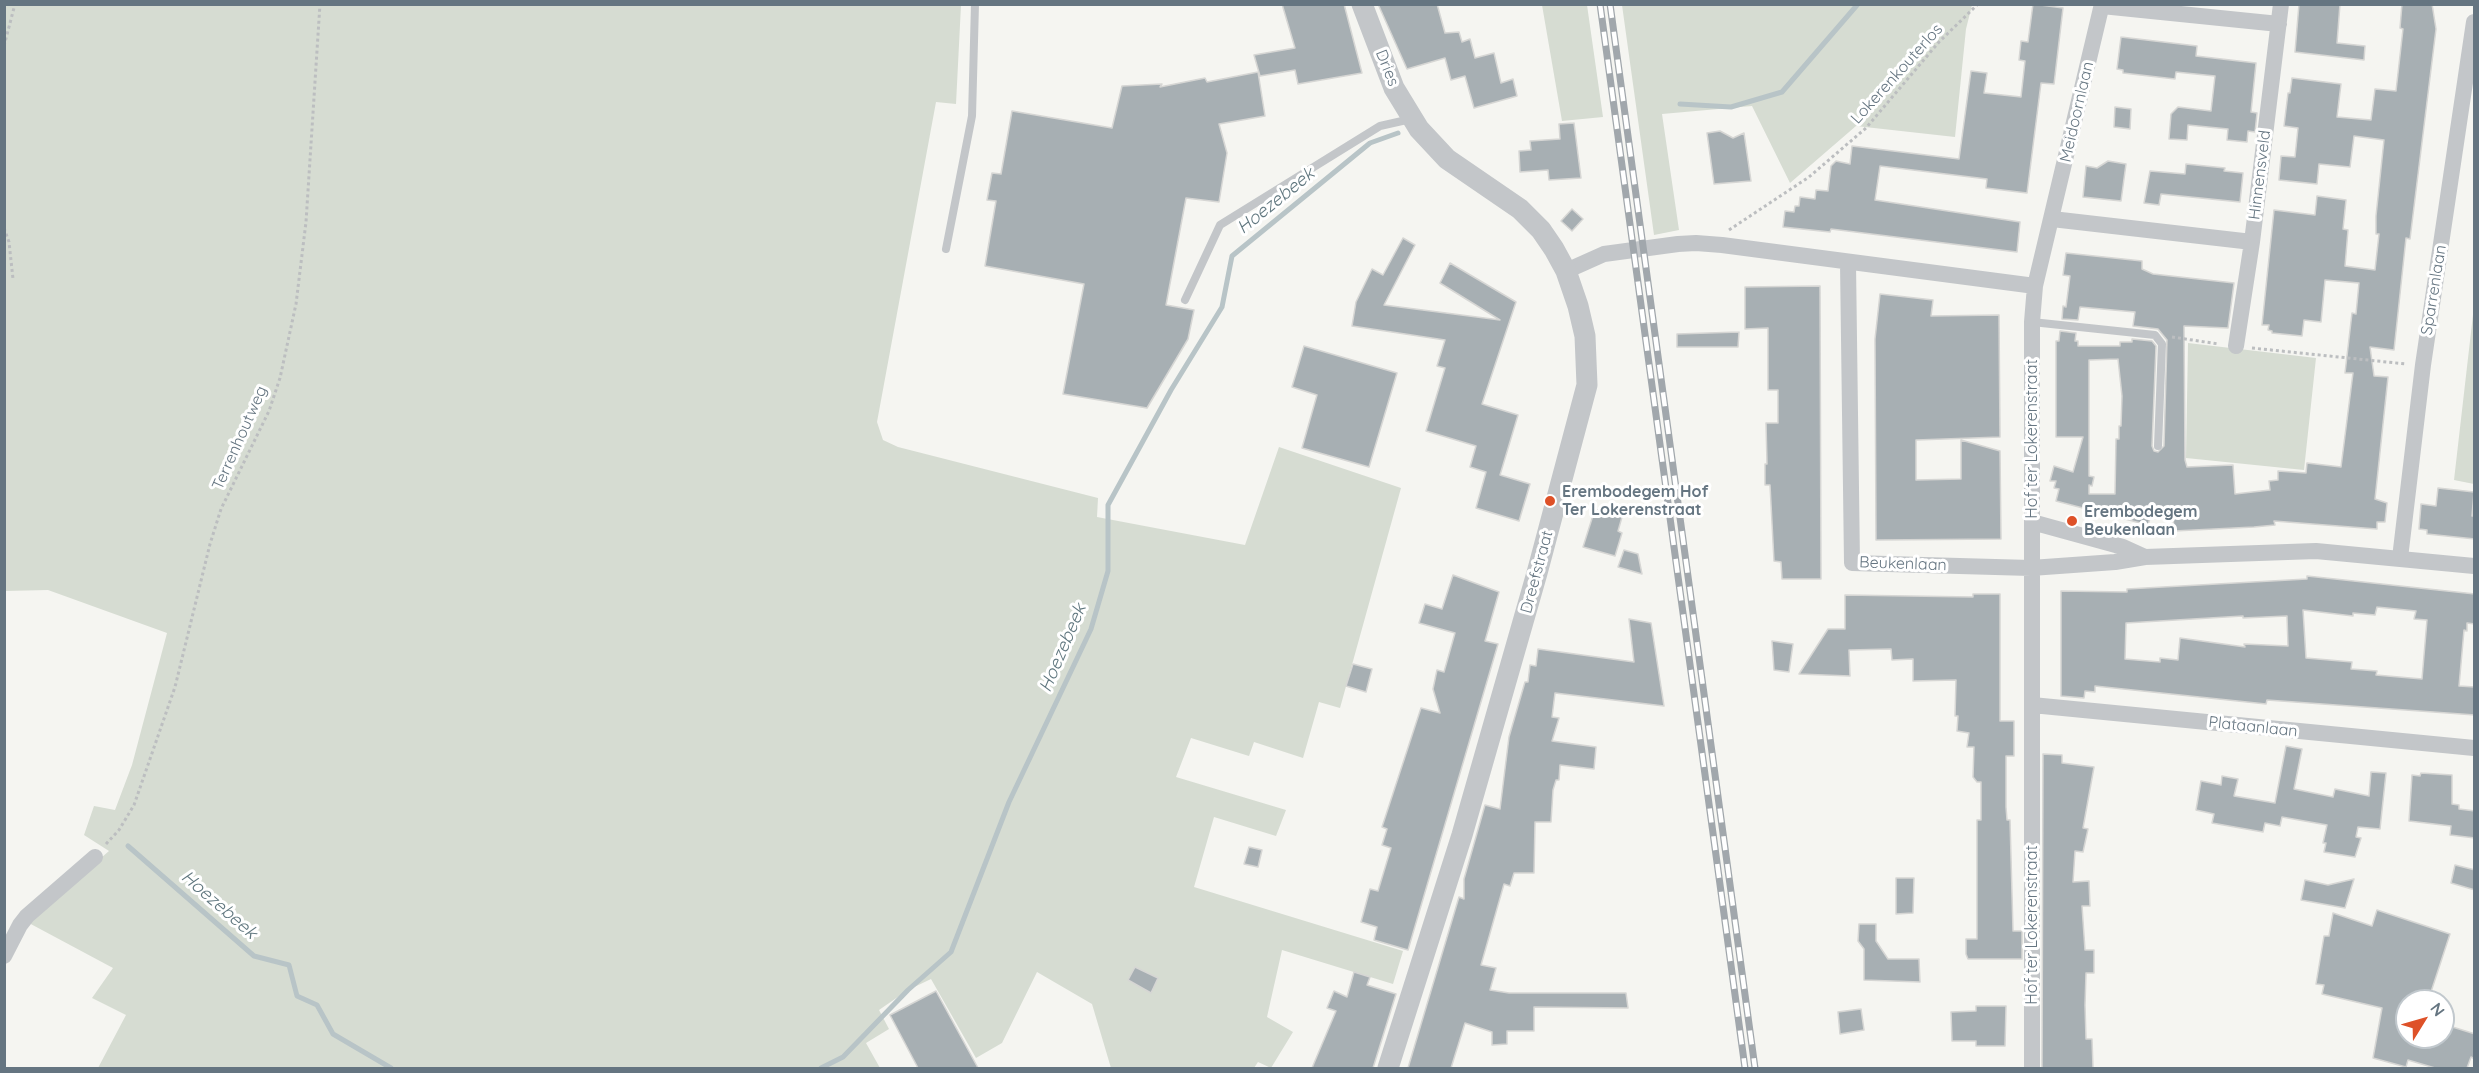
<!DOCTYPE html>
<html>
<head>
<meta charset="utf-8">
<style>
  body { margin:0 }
  #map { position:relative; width:2479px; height:1073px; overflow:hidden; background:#f5f5f1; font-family:Quicksand,sans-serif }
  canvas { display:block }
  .frame { position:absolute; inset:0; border:6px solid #657581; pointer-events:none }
  .north { position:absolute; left:2395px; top:989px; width:60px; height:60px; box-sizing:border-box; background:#fff; border:2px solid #c1c8cd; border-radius:50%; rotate:53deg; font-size:16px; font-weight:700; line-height:24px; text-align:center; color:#657581 }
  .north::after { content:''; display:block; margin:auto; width:21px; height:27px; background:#de5128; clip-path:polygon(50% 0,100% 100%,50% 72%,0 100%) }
</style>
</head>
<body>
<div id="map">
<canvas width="2479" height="1073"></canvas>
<div class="frame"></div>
<div class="north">N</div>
</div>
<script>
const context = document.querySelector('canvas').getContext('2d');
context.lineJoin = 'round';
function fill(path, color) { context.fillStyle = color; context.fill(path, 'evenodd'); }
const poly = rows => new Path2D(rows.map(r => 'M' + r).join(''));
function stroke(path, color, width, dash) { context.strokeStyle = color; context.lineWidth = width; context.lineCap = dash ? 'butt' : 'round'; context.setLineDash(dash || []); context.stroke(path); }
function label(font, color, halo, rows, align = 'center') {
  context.font = font + ' Quicksand,sans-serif'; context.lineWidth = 6; context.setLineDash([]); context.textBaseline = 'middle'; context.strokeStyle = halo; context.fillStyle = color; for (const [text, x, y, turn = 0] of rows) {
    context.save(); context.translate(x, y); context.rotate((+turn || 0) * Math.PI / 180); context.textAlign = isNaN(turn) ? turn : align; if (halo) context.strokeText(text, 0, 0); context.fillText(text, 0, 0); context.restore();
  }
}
fill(poly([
  [4,5,961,5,956,104,936,102,877,422,883,440,898,447,1098,498,1097,517,1245,545,1279,447,1401,488,1340,708,1319,702,1303,758,1254,742,1249,756,1191,738,1176,777,1286,810,1276,836,1214,817,1194,887,1403,951,1393,984,1282,950,1267,1017,1293,1032,1271,1068,1258,1062,1254,1068,1111,1068,1092,1004,1037,972,1002,1043,976,1058,931,979,908,990,879,1010,889,1029,866,1043,880,1068,98,1068,126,1015,92,998,113,968,27,922,109,851,84,835,94,806,115,810,132,765,167,633,48,590,5,591],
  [1542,5,1587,5,1603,117,1562,121],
  [1622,5,1972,5,1966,29,1955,137,1856,126,1790,183,1752,106,1662,114,1679,230,1654,235],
  [2474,306,2474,484,2454,480],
  [2188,343,2316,358,2304,470,2186,458]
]), '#d6dcd2');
stroke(poly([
  [1680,104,1731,107,1782,92,1858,4],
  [128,846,254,956,289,965,297,996,317,1005,333,1034,391,1068],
  [821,1068,843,1057,908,990,951,952,1009,802,1091,629,1108,571,1108,505,1171,390,1222,307,1232,256,1370,143,1398,133]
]), '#b8c4c7', 5);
const building = poly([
  [1282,4,1344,4,1362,73,1298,84,1295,70,1260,76,1254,55,1295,48,1282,4],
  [1378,4,1437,4,1445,33,1459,32,1462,42,1470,39,1475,58,1494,53,1501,83,1513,79,1517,96,1474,108,1465,76,1451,80,1445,58,1407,69,1378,4],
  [2033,4,2063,8,2054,84,2041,83,2027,193,1986,188,1987,179,1880,166,1875,200,2020,222,2017,252,1831,229,1830,232,1783,227,1785,211,1794,212,1795,206,1799,206,1800,197,1815,199,1816,190,1828,191,1831,166,1836,161,1850,164,1852,146,1959,159,1971,71,1987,73,1984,93,2021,97,2025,61,2019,60,2021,41,2028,42,2033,4],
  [2299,4,2340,4,2337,43,2365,46,2364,60,2295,52,2299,4],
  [2402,4,2432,4,2436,29,2410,239,2406,238,2394,350,2370,347,2374,376,2388,377,2375,499,2387,503,2385,522,2377,522,2377,529,2274,521,2275,525,2254,527,2174,531,2173,516,2150,518,2148,525,2056,501,2059,489,2054,488,2056,481,2050,481,2054,466,2073,472,2083,437,2056,437,2056,341,2059,341,2060,331,2076,333,2075,341,2078,341,2078,346,2120,346,2120,342,2132,342,2132,339,2152,341,2156,346,2152,446,2154,451,2158,452,2164,446,2167,340,2158,329,2133,326,2135,312,2080,307,2078,320,2062,319,2063,306,2066,307,2070,276,2063,275,2066,253,2142,261,2142,269,2153,274,2234,283,2228,328,2184,326,2185,460,2187,467,2233,465,2235,494,2270,490,2269,481,2278,480,2278,471,2306,473,2307,463,2341,467,2353,373,2345,373,2352,313,2356,314,2359,283,2325,280,2321,322,2304,320,2302,336,2272,333,2272,331,2268,330,2269,325,2262,325,2274,210,2315,215,2317,196,2346,200,2343,229,2348,230,2345,266,2375,270,2379,234,2376,234,2376,216,2384,140,2354,136,2350,167,2319,164,2317,184,2279,180,2281,156,2295,157,2298,128,2284,126,2288,93,2290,93,2292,78,2341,84,2337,117,2371,120,2375,89,2396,91,2403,29,2400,28,2402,4],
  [2118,359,2122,396,2121,426,2119,426,2119,439,2116,439,2115,494,2089,494,2089,485,2092,486,2094,477,2089,476,2089,360,2118,359],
  [2121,37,2197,46,2196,56,2256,63,2251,112,2257,113,2255,132,2248,131,2247,142,2227,140,2228,129,2188,125,2187,140,2169,139,2171,114,2178,107,2211,111,2215,76,2176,72,2175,79,2123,73,2123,70,2117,69,2121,37],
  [1258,72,1265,116,1219,124,1227,153,1219,202,1186,198,1166,305,1194,310,1188,339,1147,408,1063,394,1084,284,985,266,996,201,987,200,992,173,1001,174,1012,111,1112,128,1122,86,1162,84,1160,87,1205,78,1207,82,1258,72],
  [2115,107,2131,109,2130,129,2114,127,2115,107],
  [1574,123,1581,178,1549,180,1548,170,1520,172,1519,151,1531,150,1530,141,1560,139,1559,124,1574,123],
  [1720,131,1733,138,1744,133,1751,181,1714,184,1707,133,1720,131],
  [2108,161,2126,164,2121,201,2083,197,2086,166,2097,168,2108,161],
  [2186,164,2225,168,2224,171,2243,173,2240,202,2161,194,2159,205,2144,203,2150,171,2185,174,2186,164],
  [1572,209,1583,219,1572,231,1561,221,1572,209],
  [1403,238,1415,245,1384,305,1500,320,1440,283,1450,263,1516,302,1482,404,1518,415,1500,475,1530,484,1519,521,1476,508,1486,472,1470,467,1476,446,1426,431,1445,368,1437,366,1445,340,1352,326,1356,302,1372,269,1383,275,1403,238],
  [1820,286,1821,579,1782,579,1781,562,1774,561,1770,485,1765,485,1765,464,1767,464,1766,423,1778,423,1778,390,1768,390,1768,328,1745,329,1745,287,1820,286],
  [1880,294,1933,300,1931,316,1999,315,2000,437,1916,440,1916,480,1961,479,1961,440,2000,451,2001,539,1876,540,1875,339,1880,294],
  [1739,332,1738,347,1677,347,1677,334,1739,332],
  [1304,346,1397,373,1369,467,1302,448,1317,395,1292,387,1304,346],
  [2438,488,2474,492,2472,516,2475,516,2475,539,2427,534,2427,530,2419,529,2421,504,2436,506,2438,488],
  [1595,509,1622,517,1618,531,1622,533,1615,556,1583,547,1595,509],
  [1624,550,1638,554,1642,574,1618,567,1624,550],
  [1453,575,1499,592,1485,641,1498,644,1408,950,1374,940,1377,927,1361,922,1370,889,1378,891,1391,848,1382,845,1387,829,1382,827,1421,708,1440,713,1433,689,1437,670,1444,672,1455,633,1419,623,1425,604,1442,609,1453,575],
  [2307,576,2475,594,2475,624,2467,623,2467,631,2464,630,2459,686,2475,687,2475,715,2267,700,2266,704,2095,686,2095,692,2085,691,2084,698,2061,696,2061,591,2127,592,2127,589,2307,579,2307,576],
  [2377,607,2416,611,2414,619,2427,620,2422,679,2376,675,2377,671,2351,669,2352,662,2306,658,2303,610,2353,616,2353,613,2375,615,2377,607],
  [2243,616,2243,618,2287,616,2288,646,2244,644,2245,647,2180,638,2178,660,2160,658,2160,662,2125,659,2126,623,2243,616],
  [1973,594,2000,594,2000,721,2014,721,2014,756,2006,756,2006,807,2007,820,2010,820,2013,931,2022,931,2022,959,1968,959,1966,954,1966,939,1977,939,1977,820,1981,820,1981,782,1977,782,1973,777,1974,747,1967,747,1969,733,1957,731,1958,716,1955,716,1956,680,1913,681,1913,659,1892,660,1891,649,1849,650,1850,676,1799,674,1828,629,1845,629,1845,595,1973,597,1973,594],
  [1629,619,1651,623,1664,706,1555,693,1552,717,1559,718,1552,741,1596,747,1594,769,1560,765,1559,780,1556,780,1553,790,1551,822,1535,822,1534,873,1514,873,1510,886,1504,884,1481,965,1496,968,1490,990,1509,993,1626,993,1628,1008,1534,1007,1534,1031,1507,1031,1507,1044,1492,1045,1492,1032,1465,1023,1451,1068,1408,1068,1459,897,1464,899,1464,879,1485,805,1500,809,1509,737,1525,682,1528,682,1530,665,1536,666,1538,649,1634,662,1629,619],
  [1772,641,1793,644,1789,672,1774,670,1772,641],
  [1353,664,1372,669,1366,692,1346,686,1353,664],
  [2286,746,2302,749,2294,789,2333,797,2335,789,2369,796,2371,772,2386,773,2380,829,2358,827,2356,837,2361,838,2355,857,2324,852,2326,843,2323,843,2327,825,2282,817,2280,826,2265,823,2263,832,2212,823,2214,814,2196,810,2201,781,2221,785,2222,776,2238,779,2234,796,2275,803,2286,746],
  [2043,754,2062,755,2062,763,2094,767,2083,828,2088,829,2083,852,2075,851,2073,882,2089,881,2090,906,2082,906,2085,950,2094,950,2094,973,2086,973,2085,1005,2086,1039,2092,1039,2093,1068,2042,1068,2043,754],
  [2421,773,2452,775,2452,804,2459,805,2459,809,2475,811,2475,838,2450,835,2451,826,2409,821,2412,775,2420,776,2421,773],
  [1249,847,1262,850,1258,867,1244,864,1249,847],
  [2455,865,2475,870,2475,890,2451,883,2455,865],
  [1896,878,1914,878,1913,913,1896,914,1896,878],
  [2354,879,2345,908,2301,900,2305,880,2328,885,2354,879],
  [2377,910,2450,934,2428,1001,2407,1001,2407,1037,2443,1037,2443,1024,2475,1034,2475,1059,2471,1057,2467,1068,2435,1068,2408,1060,2406,1067,2373,1058,2382,1008,2322,994,2324,985,2316,984,2324,936,2329,936,2333,913,2372,926,2377,910],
  [1859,924,1876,924,1876,941,1888,959,1919,959,1920,982,1864,980,1864,949,1858,941,1859,924],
  [1135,967,1158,978,1151,993,1128,980,1135,967],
  [1354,972,1370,977,1367,985,1396,994,1373,1068,1312,1068,1336,1011,1327,1008,1334,991,1347,997,1354,972],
  [936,991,978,1068,918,1068,890,1015,936,991],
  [1976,1006,2006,1006,2005,1046,1976,1046,1976,1041,1952,1041,1951,1012,1976,1011,1976,1006],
  [1861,1009,1864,1030,1840,1034,1838,1012,1861,1009]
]);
fill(building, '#a7afb3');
stroke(building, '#d6d6d4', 1.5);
stroke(poly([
  [4,46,15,4],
  [4,228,9,242,13,279],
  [1729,230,1809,177,1866,128,1939,42,1978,4],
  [2172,337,2219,344],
  [2252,348,2406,364],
  [106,844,119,830,134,805,175,687,210,544,221,509,269,411,280,378,296,304,306,222,320,4]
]), '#bcbec0', 3, [3, 3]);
stroke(poly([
  [946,249,972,116,975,4],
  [1185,300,1220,225,1380,126,1411,119],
  [2032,322,2155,335,2162,344,2158,446]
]), '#c3c6c9', 8);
stroke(poly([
  [2102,6,2279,24],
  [2052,219,2252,242],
  [1848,263,1852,563,2031,568,2115,562,2145,557,2316,551,2474,566],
  [1566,271,1604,254,1678,244,1696,243,1722,245,2035,286],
  [2236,346,2252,242,2281,4],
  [2032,522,2123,547,2145,557],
  [2400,558,2423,365,2474,22],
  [2032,705,2474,748],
  [4,956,20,925,27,916,95,857],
  [2032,1068,2032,322,2035,286,2102,4]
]), '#c3c6c9', 16);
stroke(poly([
  [1362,4,1394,88,1419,129,1447,159,1520,209,1541,230,1554,249,1566,271,1578,306,1585,336,1587,385,1537,573,1462,835,1388,1068]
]), '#c3c6c9', 21);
const rail = poly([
  [1600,4,1745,1068],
  [1610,4,1755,1068]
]);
stroke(rail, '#a1a7ac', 7);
stroke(rail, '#fff', 4.5, [14]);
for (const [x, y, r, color] of [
  [1550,501,6,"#de5128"],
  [2072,521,6,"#de5128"]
]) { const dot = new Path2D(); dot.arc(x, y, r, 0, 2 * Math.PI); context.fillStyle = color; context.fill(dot); stroke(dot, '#fff', 2); }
label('16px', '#657581', '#fff', [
  ["Dries",1387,68,68],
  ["Lokerenkouterlos",1897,74,-48],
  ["Meidoornlaan",2077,112,-77],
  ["Hinnensveld",2260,175,-83],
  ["Sparrenlaan",2434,290,-81],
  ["Terrenhoutweg",240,438,-66],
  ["Hof ter Lokerenstraat",2032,439,-90],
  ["Beukenlaan",1903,564,2],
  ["Dreefstraat",1537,572,-75],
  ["Plataanlaan",2253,727,6],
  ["Hof ter Lokerenstraat",2032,925,-90]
]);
label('bold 16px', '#657581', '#fff', [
  ["Erembodegem Hof",1562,492],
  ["Ter Lokerenstraat",1562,510],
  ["Erembodegem",2084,512],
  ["Beukenlaan",2084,530]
], 'left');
label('italic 18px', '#60777f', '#fff', [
  ["Hoezebeek",1276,201,-39],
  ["Hoezebeek",1063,648,-67],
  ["Hoezebeek",219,905,41]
]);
</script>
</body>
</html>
